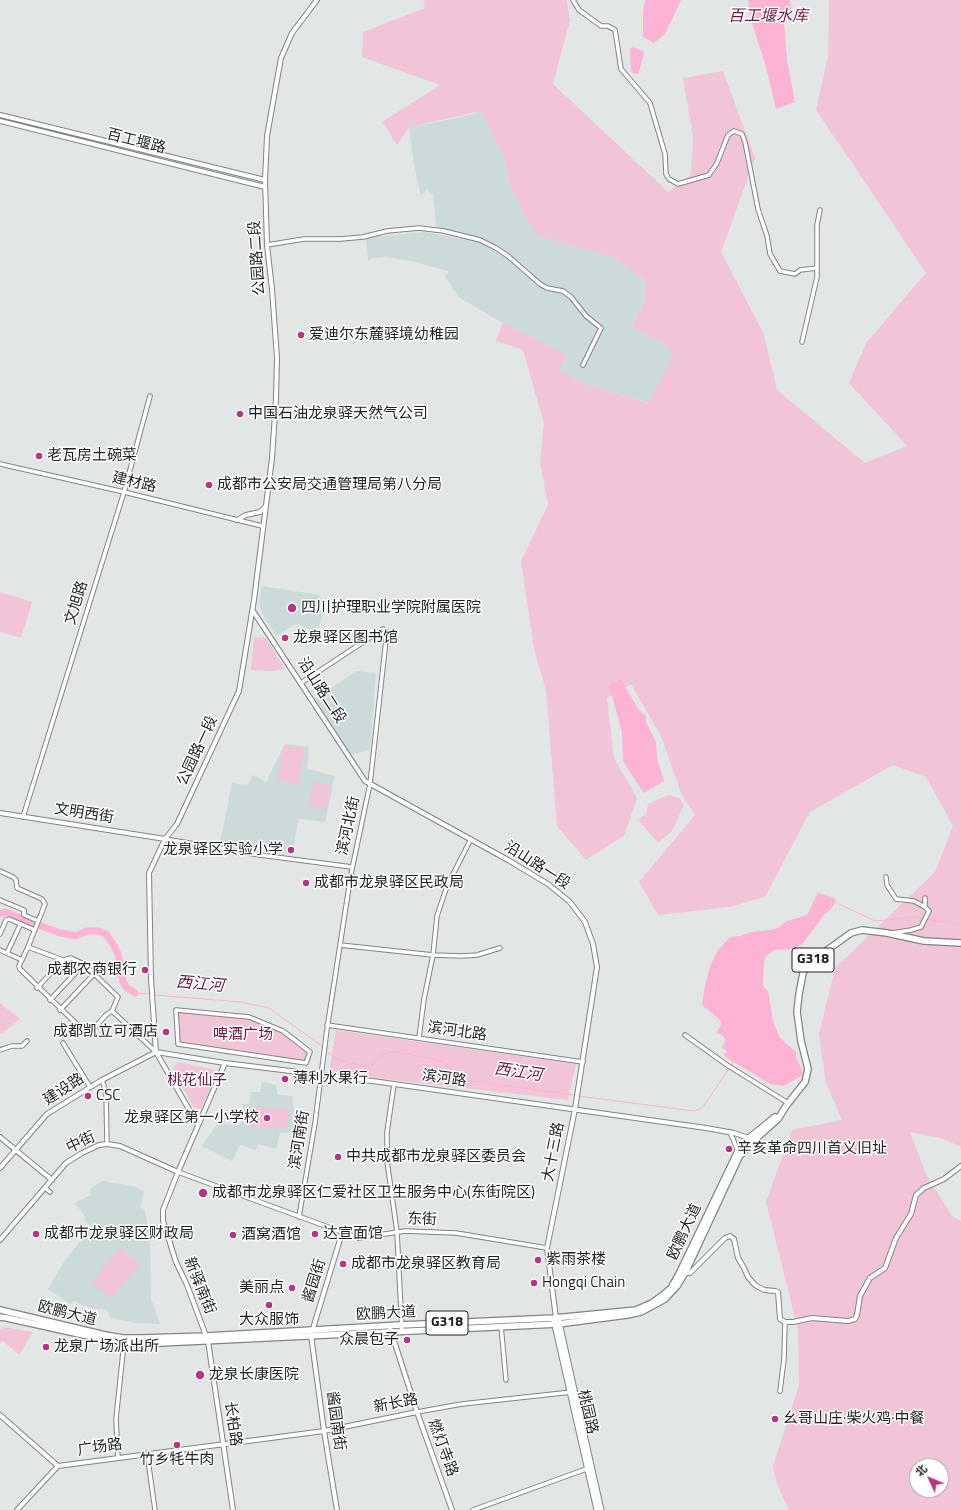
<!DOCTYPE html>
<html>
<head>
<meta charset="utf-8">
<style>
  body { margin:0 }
  #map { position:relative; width:961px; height:1510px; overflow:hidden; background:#e2e7e6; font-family:"Titillium Web","Noto Sans SC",sans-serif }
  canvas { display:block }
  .north { position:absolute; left:909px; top:1458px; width:40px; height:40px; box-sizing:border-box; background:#fff; border:1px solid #a5a6a6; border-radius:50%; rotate:314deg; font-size:11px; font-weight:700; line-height:16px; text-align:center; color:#1f2020 }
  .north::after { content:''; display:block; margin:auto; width:14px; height:18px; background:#b7357e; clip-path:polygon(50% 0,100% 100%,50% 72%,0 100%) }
</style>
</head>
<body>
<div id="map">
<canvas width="961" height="1510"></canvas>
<div class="north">北</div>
</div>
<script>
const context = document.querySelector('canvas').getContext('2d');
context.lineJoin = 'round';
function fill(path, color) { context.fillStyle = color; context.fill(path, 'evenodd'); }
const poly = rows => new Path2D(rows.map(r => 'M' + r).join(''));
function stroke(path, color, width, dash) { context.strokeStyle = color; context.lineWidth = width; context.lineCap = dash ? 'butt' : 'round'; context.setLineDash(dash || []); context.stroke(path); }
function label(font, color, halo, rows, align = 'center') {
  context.font = font + ' "Titillium Web","Noto Sans SC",sans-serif'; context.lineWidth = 3; context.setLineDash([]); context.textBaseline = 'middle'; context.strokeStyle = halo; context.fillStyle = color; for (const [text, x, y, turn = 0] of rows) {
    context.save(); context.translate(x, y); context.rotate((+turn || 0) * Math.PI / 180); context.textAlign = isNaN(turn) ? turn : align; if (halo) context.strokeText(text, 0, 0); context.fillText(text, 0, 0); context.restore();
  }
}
fill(poly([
  [481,111,503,154,509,181,539,236,612,257,646,281,644,303,632,327,667,346,673,356,649,403,584,384,559,370,567,355,503,323,460,298,445,277,449,271,410,261,385,257,373,258,368,261,366,238,424,232,464,239,464,234,436,226,433,194,427,190,421,195,414,166,409,127,462,117],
  [262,586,319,595,323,601,324,611,319,628,312,632,299,624,294,625,276,636,263,615,259,605],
  [356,671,376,673,370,750,351,755,315,699],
  [285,744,309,747,307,769,335,776,325,822,299,819,292,854,254,846,220,842,232,783,247,785,253,775,266,782],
  [262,1082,276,1085,278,1095,293,1096,294,1132,280,1133,276,1149,258,1144,256,1150,240,1145,232,1161,202,1146,217,1124,240,1125,243,1104,249,1104,251,1092,260,1092],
  [102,1181,132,1186,144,1191,140,1207,145,1210,148,1229,150,1229,151,1298,160,1324,135,1323,111,1318,107,1310,90,1308,74,1301,70,1304,48,1289,65,1260,92,1227,84,1220,86,1217,74,1203,91,1195,90,1189]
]), '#ccdad9');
fill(poly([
  [423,0,567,0,570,20,553,84,668,192,691,175,693,136,683,78,723,71,755,158,721,252,763,332,777,390,865,463,907,446,849,383,866,343,926,273,816,110,828,56,829,0,961,0,961,1147,941,1138,910,1132,926,1174,952,1216,961,1221,961,1510,789,1510,777,1484,773,1466,799,1385,798,1330,766,1202,792,1130,842,1120,826,1083,819,1034,835,968,935,872,953,826,926,777,893,765,810,812,765,897,730,907,658,915,639,882,695,815,681,793,661,736,631,684,607,698,614,758,637,798,624,836,586,860,557,826,546,690,534,649,521,561,548,505,540,461,544,424,523,350,496,341,503,323,567,355,559,370,584,384,648,403,673,356,667,346,632,327,644,303,646,281,612,257,539,236,525,216,509,181,503,154,481,111,409,127,397,145,382,122,440,85,362,57,363,32,425,8],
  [917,1466,941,1466,941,1490,917,1490],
  [0,592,32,602,21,638,0,632],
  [254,637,266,638,285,669,272,671,251,670],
  [284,745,305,749,298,784,277,780],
  [313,782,331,785,326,809,309,806],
  [668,795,679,798,684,805,672,831,658,843,638,820,646,814,648,804],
  [0,1003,20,1019,0,1035],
  [176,1010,249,1017,283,1031,310,1052,306,1063,178,1044],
  [336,1030,576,1064,568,1100,334,1073,332,1071,330,1066],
  [178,1062,215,1070,217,1074,201,1109,194,1108,173,1068],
  [246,1107,289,1109,288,1128,246,1127],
  [120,1248,140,1264,112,1298,92,1282],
  [3,1327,33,1332,19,1355,3,1341,0,1343,0,1330]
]), '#f1c4d8');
fill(poly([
  [645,0,681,0,665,34,654,43,643,37,643,13],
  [748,0,790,0,792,12,784,23,787,60,795,102,776,109,766,67,751,20],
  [632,47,643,51,644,54,638,74,633,73,631,71,630,49],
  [621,679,638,709,646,716,646,722,656,742,657,758,664,781,644,793,623,761,622,732,609,685],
  [818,893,835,898,836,901,831,909,824,915,803,943,794,949,774,950,766,956,764,961,763,986,768,991,773,1021,780,1038,796,1052,796,1057,803,1072,801,1076,784,1086,770,1084,724,1056,724,1054,727,1052,722,1047,725,1042,725,1039,722,1035,716,1033,721,1025,720,1020,702,1005,705,985,710,966,718,950,730,937,740,936,751,932,770,930,778,928,787,921,807,915]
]), '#fcb3d4');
stroke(poly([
  [835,902,875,921,917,917,923,918],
  [926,919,955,924,961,924],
  [135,993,151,994],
  [154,995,241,1002,269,1008,323,1047],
  [326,1050,336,1059,363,1066,372,1065,384,1054,394,1052,408,1054,442,1061,462,1080,575,1095],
  [578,1096,694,1111,698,1110,703,1107,734,1061]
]), '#fcb3d4', 1);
stroke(poly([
  [0,914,5,912,57,932,75,936,87,931,98,931,106,934,113,944,118,954,123,982,127,988,135,993]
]), '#fcb3d4', 7);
const minor = poly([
  [573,0,579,10,601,26,608,26,615,30,621,69,650,103,665,154,666,174,669,179,678,184,709,175,717,163,728,135,734,131,742,134,745,142,758,209,767,236,770,254,780,271,795,274,800,270,817,268,817,277,802,342],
  [267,245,304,239,341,239,363,237,387,231,419,228,444,231,480,240,496,248,508,256,540,284,547,288,563,291,571,297,586,316,601,328,583,365],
  [817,268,817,225,820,210],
  [0,464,124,492,262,526],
  [301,683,383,629],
  [23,817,124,492,150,396],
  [165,839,260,855,352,867],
  [0,871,13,877,16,880,17,888,42,899,45,904,28,947,19,966,20,969,88,1035,106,1015,112,1011,118,997,84,964,71,958,63,960,28,947],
  [886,877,887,885,896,899,914,901,925,907,929,911,921,927,911,930,892,933],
  [925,898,925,907],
  [0,900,24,910,24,915,38,921],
  [0,934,6,920,9,919,35,930],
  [340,945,433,955,462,956,477,955,500,948],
  [0,950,22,960],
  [7,953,20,925],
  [37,988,63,960],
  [50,1000,84,964],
  [60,1010,94,974],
  [176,1010,249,1017,283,1031,310,1052,306,1063,178,1044,176,1010],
  [112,1011,156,1052],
  [327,1025,583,1062],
  [685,1035,727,1065,788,1103],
  [419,1038,424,999,433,955,437,916,447,886,471,839],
  [63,1043,90,1087],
  [0,1050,12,1046,22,1046,27,1041],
  [102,1080,106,1092,107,1144],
  [394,1084,387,1132,387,1161,397,1232,402,1331],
  [730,1132,738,1151],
  [178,1172,358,1238,405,1231,456,1233,547,1248],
  [45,1188,50,1192],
  [299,1217,315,1123,327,1029,351,874,370,784,387,631],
  [501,1326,506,1380],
  [780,1391,784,1359,785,1322],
  [417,1412,462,1404,572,1392],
  [147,1453,155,1510],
  [118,1458,116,1419,124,1343],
  [473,1510,589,1468]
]);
const tertiary = poly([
  [0,115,265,180],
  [0,121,265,187],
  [237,520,246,515,260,512,265,507],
  [253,611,365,781,508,860,548,884,570,902,585,922,593,944,597,967,575,1109,547,1248,556,1318],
  [0,813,165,839],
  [156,1052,225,1063,380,1082,706,1128,734,1133,749,1138,750,1140],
  [225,1063,178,1172,163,1210,163,1221,176,1262,187,1285,208,1341,233,1510],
  [198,1125,156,1052,151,979,149,873,165,839,177,824,239,691,254,600,272,458,276,399,277,358,272,289,267,245,265,180,267,136,281,58,292,33,317,0],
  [0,1137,52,1180],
  [0,1168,47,1114,102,1080,156,1052],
  [0,1240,66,1163,82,1153,99,1145,107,1144,120,1146,178,1172],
  [685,1273,690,1273,725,1238,730,1236,734,1239,738,1258,744,1268,748,1277,755,1285,764,1290,775,1291,778,1292,780,1319,785,1322,793,1322,812,1318,848,1321,855,1319,857,1315,860,1296,870,1278,885,1268,896,1238,911,1214,916,1195,924,1188,944,1179,961,1166],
  [389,1325,417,1412,452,1510],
  [0,1415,58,1466,324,1431,417,1412],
  [17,1510,58,1466],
  [337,1510,324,1431,311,1335,342,1233]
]);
const secondary = poly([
  [558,1318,601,1510],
  [554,1321,597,1510]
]);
const trunk = poly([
  [0,1310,105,1335,123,1338,142,1338,206,1336,401,1325,554,1318,636,1310,652,1303,663,1295,671,1288,680,1272,738,1151,749,1138,775,1117],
  [0,1317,7,1318,111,1341,140,1344,558,1324,627,1315,641,1312,665,1299,677,1286,686,1271,739,1157,751,1143,778,1119,786,1106,805,1082,808,1069,801,1041,797,1012,799,994,803,973,806,967,819,956,851,933,862,930,887,933,924,941,961,943]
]);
stroke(minor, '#808483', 5.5);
stroke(tertiary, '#808483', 6);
stroke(secondary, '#808483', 7);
stroke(trunk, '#808483', 8);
stroke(minor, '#fff', 3.5);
stroke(tertiary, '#fff', 4);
stroke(secondary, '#fff', 5);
stroke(trunk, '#fff', 5.5);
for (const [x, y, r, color] of [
  [301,335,4,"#b7357e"],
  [240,414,4,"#b7357e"],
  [39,456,4,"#b7357e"],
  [209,485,4,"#b7357e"],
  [292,608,5,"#b7357e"],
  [285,638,4,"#b7357e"],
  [291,850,4,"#b7357e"],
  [306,883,4,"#b7357e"],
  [145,970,4,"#b7357e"],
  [166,1032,4,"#b7357e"],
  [285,1079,4,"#b7357e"],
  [88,1096,4,"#b7357e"],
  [267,1118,4,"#b7357e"],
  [729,1149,4,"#b7357e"],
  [338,1157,4,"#b7357e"],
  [203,1193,5,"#b7357e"],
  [36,1234,4,"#b7357e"],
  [315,1234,4,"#b7357e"],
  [233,1235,4,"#b7357e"],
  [538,1260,4,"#b7357e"],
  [343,1264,4,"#b7357e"],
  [534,1283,4,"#b7357e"],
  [292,1288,4,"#b7357e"],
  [269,1305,4,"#b7357e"],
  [407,1340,4,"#b7357e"],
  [46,1347,4,"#b7357e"],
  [200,1375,5,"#b7357e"],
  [775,1419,4,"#b7357e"],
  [177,1445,4,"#b7357e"]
]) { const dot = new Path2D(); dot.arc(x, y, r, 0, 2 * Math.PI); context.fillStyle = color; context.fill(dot); stroke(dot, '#fff', 1.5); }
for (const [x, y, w] of [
  [813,960,42],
  [447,1323,42]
]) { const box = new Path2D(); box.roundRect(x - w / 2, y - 12, w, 24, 3); context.fillStyle = '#fff'; context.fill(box); stroke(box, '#1f2020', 1); }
label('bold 14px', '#1f2020', null, [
  ["G318",813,960],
  ["G318",447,1323]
]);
label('15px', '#1f2020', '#fff', [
  ["百工堰路",136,142,14],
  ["公园路二段",258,258,-94],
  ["建材路",134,483,13],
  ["文旭路",77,603,-73],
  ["沿山路二段",321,691,57],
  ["公园路一段",198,751,-65],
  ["文明西街",84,814,9],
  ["滨河北街",349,826,-78],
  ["沿山路一段",537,866,33],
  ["滨河北路",457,1032,8],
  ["滨河路",444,1079,8],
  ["建设路",64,1090,-33],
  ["滨河南街",300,1140,-81],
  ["中街",81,1143,-25],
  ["大十三路",554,1152,-79],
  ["东街",422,1220,2],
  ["欧鹏大道",685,1232,-65],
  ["酱园街",315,1281,-73],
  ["新驿南街",199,1286,68],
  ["欧鹏大道",67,1314,14],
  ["欧鹏大道",386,1314,-3],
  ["新长路",396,1404,-11],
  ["桃园路",587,1412,77],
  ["酱园南街",335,1421,82],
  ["长柏路",232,1424,82],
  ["广场路",100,1448,-8],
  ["燃灯寺路",442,1448,70]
]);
label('15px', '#1f2020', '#fff', [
  ["爱迪尔东麓驿境幼稚园",309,335],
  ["中国石油龙泉驿天然气公司",248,414],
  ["老瓦房土碗菜",47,456],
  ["成都市公安局交通管理局第八分局",217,485],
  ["四川护理职业学院附属医院",301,608],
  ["龙泉驿区图书馆",293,638],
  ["龙泉驿区实验小学",283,850,"right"],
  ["成都市龙泉驿区民政局",314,883],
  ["成都农商银行",137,970,"right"],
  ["成都凯立可酒店",158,1032,"right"],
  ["薄利水果行",293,1079],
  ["CSC",96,1096],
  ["龙泉驿区第一小学校",259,1118,"right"],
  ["辛亥革命四川首义旧址",737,1149],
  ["中共成都市龙泉驿区委员会",346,1157],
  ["成都市龙泉驿区仁爱社区卫生服务中心(东街院区)",212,1193],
  ["成都市龙泉驿区财政局",44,1234],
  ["达宣面馆",323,1234],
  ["酒窝酒馆",241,1235],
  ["紫雨茶楼",546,1260],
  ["成都市龙泉驿区教育局",351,1264],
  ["Hongqi Chain",542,1283],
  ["美丽点",284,1288,"right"],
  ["大众服饰",269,1320,"center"],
  ["众晨包子",399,1340,"right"],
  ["龙泉广场派出所",54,1347],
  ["龙泉长康医院",209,1375],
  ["幺哥山庄·柴火鸡·中餐",783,1419],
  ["竹乡牦牛肉",177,1460,"center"]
], 'left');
label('15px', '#681645', '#fff', [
  ["啤酒广场",243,1035],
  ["桃花仙子",197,1081]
]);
label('italic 16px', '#691846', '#fff', [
  ["百工堰水库",768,17],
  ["西江河",200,985,5],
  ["西江河",518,1073,8]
]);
</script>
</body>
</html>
